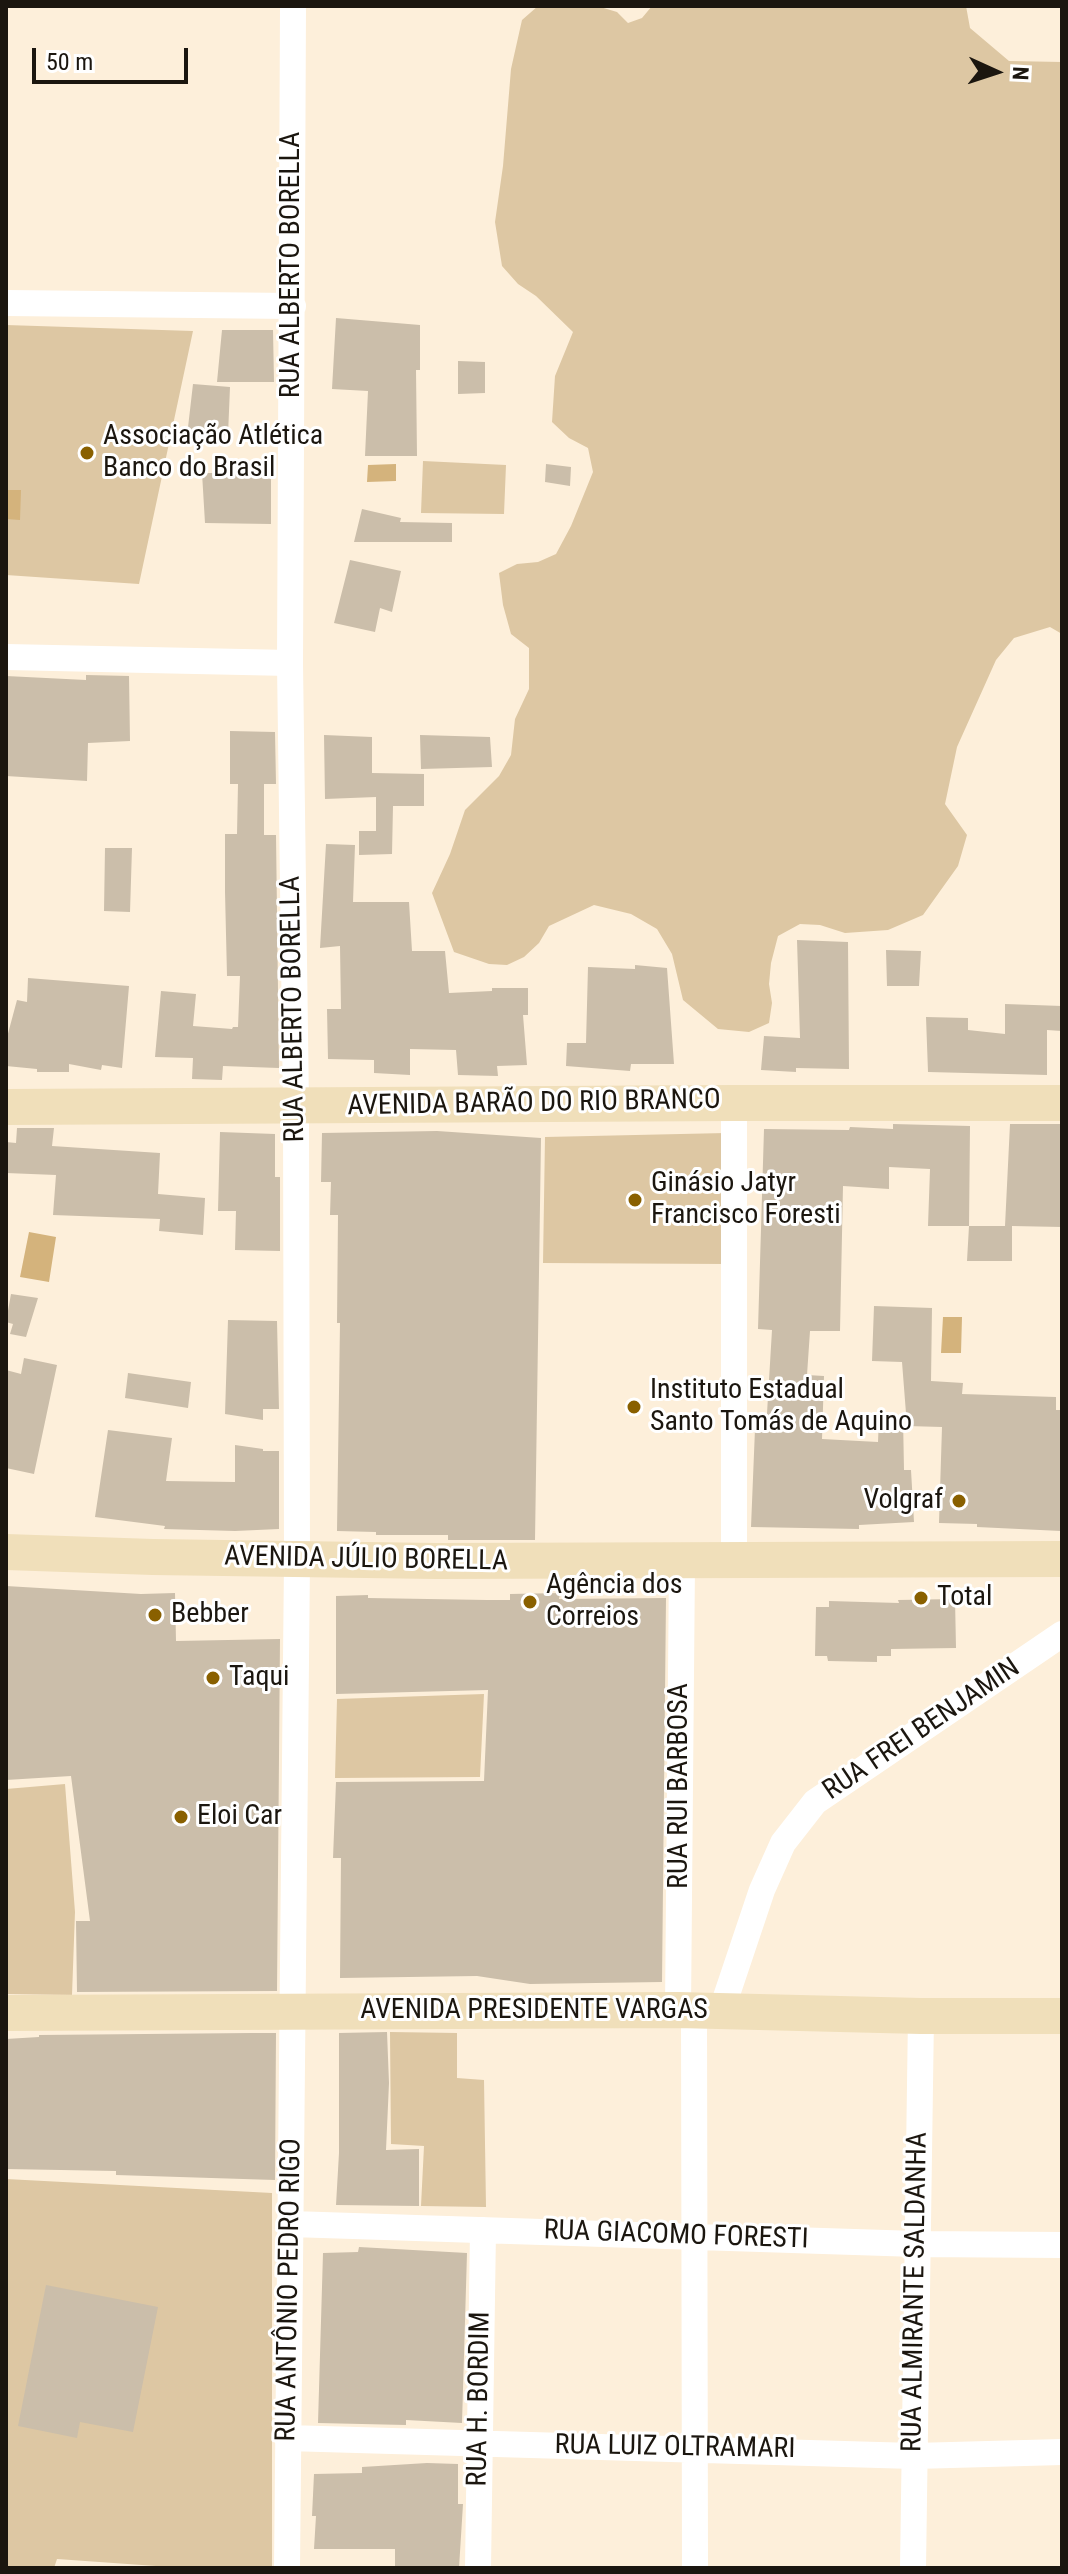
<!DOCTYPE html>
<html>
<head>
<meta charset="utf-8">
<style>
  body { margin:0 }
  #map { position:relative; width:1068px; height:2574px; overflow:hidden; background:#fdefda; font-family:"Roboto Condensed",sans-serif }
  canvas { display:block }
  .frame { position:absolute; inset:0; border:8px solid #1b160f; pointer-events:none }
  .north { position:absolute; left:956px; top:32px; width:80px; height:80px; -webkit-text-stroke:6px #fff; paint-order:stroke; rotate:93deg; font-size:22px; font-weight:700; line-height:32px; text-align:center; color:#1b160f }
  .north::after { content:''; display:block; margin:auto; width:28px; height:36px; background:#1b160f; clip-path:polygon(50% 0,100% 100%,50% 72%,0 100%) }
  .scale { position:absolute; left:32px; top:48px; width:156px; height:36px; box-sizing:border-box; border:4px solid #1b160f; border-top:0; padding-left:10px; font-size:24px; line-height:28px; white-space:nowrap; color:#1b160f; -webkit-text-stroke:6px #fff; paint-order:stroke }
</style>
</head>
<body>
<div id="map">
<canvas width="1068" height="2574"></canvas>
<div class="frame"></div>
<div class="north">N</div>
<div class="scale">50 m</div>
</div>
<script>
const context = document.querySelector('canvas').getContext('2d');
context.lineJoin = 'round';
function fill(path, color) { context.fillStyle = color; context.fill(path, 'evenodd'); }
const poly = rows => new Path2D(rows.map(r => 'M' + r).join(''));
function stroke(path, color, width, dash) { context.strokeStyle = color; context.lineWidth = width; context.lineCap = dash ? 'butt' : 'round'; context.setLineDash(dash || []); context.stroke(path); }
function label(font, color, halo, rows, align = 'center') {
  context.font = font + ' "Roboto Condensed",sans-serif'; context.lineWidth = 6; context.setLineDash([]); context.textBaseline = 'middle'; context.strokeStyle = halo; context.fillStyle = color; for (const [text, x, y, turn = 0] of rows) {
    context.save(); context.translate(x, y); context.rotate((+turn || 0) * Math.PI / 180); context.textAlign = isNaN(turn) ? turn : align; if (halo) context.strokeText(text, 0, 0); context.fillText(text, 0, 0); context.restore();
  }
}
fill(poly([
  [538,6,597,6,617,12,628,23,642,18,652,6,966,6,970,28,1009,61,1062,62,1062,634,1050,627,1014,638,996,660,957,747,945,804,967,835,958,866,923,915,888,930,845,933,820,925,800,924,778,936,771,963,769,984,772,1003,769,1023,749,1032,718,1029,683,1000,672,954,657,929,631,914,594,905,549,926,539,943,524,957,507,965,489,964,454,952,432,893,450,854,465,810,499,776,511,755,515,719,529,689,529,648,511,634,503,605,499,573,517,564,538,562,556,554,571,526,593,472,588,448,569,438,552,422,555,376,573,332,536,296,518,284,502,266,495,222,503,166,511,69,522,20],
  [6,325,193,331,139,584,6,575],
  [423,461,506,465,504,514,421,513],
  [726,1133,725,1264,543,1263,545,1137],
  [484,1694,480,1777,335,1778,337,1699],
  [65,1784,75,1912,72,1995,6,1994,6,1789],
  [390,2032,457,2033,457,2078,484,2080,486,2207,421,2206,424,2146,391,2144],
  [6,2179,272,2193,272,2568,184,2568,57,2559,54,2568,6,2568]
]), '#ddc7a3');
fill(poly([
  [396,464,396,481,367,482,368,465],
  [6,490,21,490,20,520,6,519],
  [29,1232,56,1237,49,1282,20,1277],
  [943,1317,962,1317,961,1353,941,1353]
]), '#d4b37c');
fill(poly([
  [336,318,420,325,420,370,416,370,417,456,365,456,368,391,332,389],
  [222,330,273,330,274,382,217,382],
  [458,361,485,362,485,393,458,394],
  [193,384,230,387,228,435,187,436],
  [546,464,571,467,570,486,545,482],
  [202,473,271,473,271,524,205,523],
  [362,509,401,518,400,522,452,523,452,542,354,542],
  [350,560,401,571,392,612,380,608,375,632,334,623],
  [86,675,129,676,130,741,88,743,87,781,6,776,6,676,86,680],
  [230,731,275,732,276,784,264,784,264,835,276,835,279,1068,223,1066,222,1080,192,1079,193,1058,155,1057,161,991,196,994,193,1026,232,1029,233,1027,238,1027,240,976,227,976,225,892,225,834,237,834,238,784,230,784],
  [324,735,372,737,372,773,424,774,424,806,393,806,392,854,359,855,359,831,376,831,376,797,325,799],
  [420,735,490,737,492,767,421,769],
  [326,844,355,845,353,902,409,902,412,951,445,951,449,993,492,991,492,988,528,988,528,1015,523,1015,527,1065,497,1066,498,1076,458,1075,456,1050,410,1049,410,1075,374,1073,374,1060,328,1059,327,1009,341,1009,340,946,320,948],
  [105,848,132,848,130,912,104,911],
  [797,940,848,942,849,1069,796,1068,796,1072,761,1070,764,1036,800,1038],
  [886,950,921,951,919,986,887,986],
  [635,965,667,968,674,1064,631,1064,630,1071,566,1066,567,1043,586,1043,588,967,635,969],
  [28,978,129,986,122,1068,102,1065,101,1070,69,1064,69,1072,37,1072,37,1069,6,1066,6,1041,17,1000,27,1002],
  [1005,1004,1062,1006,1062,1031,1047,1030,1047,1075,928,1072,926,1017,968,1018,968,1030,1005,1034],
  [893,1124,970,1126,969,1226,928,1226,930,1169,889,1167,889,1189,843,1186,840,1331,810,1331,807,1375,824,1376,822,1439,878,1442,879,1417,903,1417,904,1470,911,1470,914,1522,859,1525,859,1529,751,1527,755,1429,766,1430,772,1330,758,1329,764,1129,849,1130,850,1127,893,1129],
  [1010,1124,1062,1124,1062,1227,1012,1226,1012,1261,967,1261,969,1226,1005,1226],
  [17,1128,54,1128,52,1146,160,1153,158,1194,205,1198,203,1235,159,1231,160,1219,53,1215,56,1175,6,1173,6,1142,16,1143],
  [437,1131,541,1138,535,1540,448,1540,448,1535,376,1535,376,1532,337,1531,340,1323,337,1323,338,1215,330,1215,331,1182,321,1182,322,1133],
  [220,1132,275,1134,275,1177,280,1177,280,1251,235,1250,236,1211,218,1211],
  [11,1294,38,1298,26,1337,10,1334,13,1324,6,1322],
  [874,1306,932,1308,931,1381,963,1383,962,1394,1056,1397,1056,1410,1062,1410,1061,1531,977,1527,977,1524,939,1523,942,1427,907,1426,902,1362,872,1361],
  [228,1320,277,1321,279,1409,263,1409,263,1420,225,1414],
  [24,1358,57,1365,34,1474,6,1468,6,1370,21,1374],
  [128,1373,191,1382,188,1408,125,1398],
  [108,1430,172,1438,166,1481,235,1482,235,1445,263,1449,263,1451,279,1451,279,1529,235,1531,164,1529,165,1526,95,1517],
  [6,1586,141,1594,175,1593,176,1641,280,1639,277,1991,77,1992,76,1921,90,1921,71,1776,6,1780],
  [560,1593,559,1599,666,1598,662,1982,530,1984,477,1976,340,1978,341,1858,333,1858,336,1782,484,1781,488,1690,336,1694,336,1596,368,1595,368,1598,487,1600,510,1600,510,1594],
  [955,1599,956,1648,891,1649,891,1656,877,1656,877,1662,828,1661,827,1656,815,1656,816,1607,829,1607,829,1601,899,1603,898,1600],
  [387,2032,389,2083,386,2150,419,2149,419,2206,336,2205,339,2153,339,2033],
  [251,2033,276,2033,275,2180,116,2175,116,2171,6,2169,6,2039,39,2037,39,2035],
  [359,2247,467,2253,462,2423,406,2420,406,2425,318,2423,323,2253,358,2252],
  [46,2285,158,2307,133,2432,80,2422,77,2438,18,2426],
  [427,2463,458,2464,458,2504,463,2504,459,2568,395,2568,395,2549,314,2549,316,2516,312,2516,314,2474,362,2473,362,2467]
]), '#cbbeaa');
stroke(poly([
  [6,303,293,306],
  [6,657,290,663],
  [734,1103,734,1562],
  [678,2010,682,1562],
  [694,2011,695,2568],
  [721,2012,762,1890,783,1843,815,1802,1062,1634],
  [291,2224,917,2244,1062,2245],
  [287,2438,914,2456,1062,2452],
  [287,2568,297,1560,296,1107,290,663,293,6],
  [478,2568,483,2230],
  [913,2568,921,2016]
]), '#fff', 26);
stroke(poly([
  [6,1107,734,1103,1062,1103],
  [6,1552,153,1557,437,1561,1062,1559],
  [6,2013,678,2010,921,2016,1062,2016]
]), '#f0dfba', 36);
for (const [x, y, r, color] of [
  [87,453,8,"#896000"],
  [635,1200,8,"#896000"],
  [634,1407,8,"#896000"],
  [959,1501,8,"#896000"],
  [921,1598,8,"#896000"],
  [530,1602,8,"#896000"],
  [155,1615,8,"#896000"],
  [213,1678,8,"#896000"],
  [181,1817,8,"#896000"]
]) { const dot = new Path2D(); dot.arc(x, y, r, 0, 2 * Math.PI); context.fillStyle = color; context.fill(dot); stroke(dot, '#fff', 3); }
label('28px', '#1b160f', '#fff', [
  ["RUA ALBERTO BORELLA",292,265,-90],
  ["RUA ALBERTO BORELLA",294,1009,-91],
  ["AVENIDA BARÃO DO RIO BRANCO",534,1104,-1],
  ["AVENIDA JÚLIO BORELLA",366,1560,1],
  ["RUA FREI BENJAMIN",922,1730,-34],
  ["RUA RUI BARBOSA",680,1786,-90],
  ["AVENIDA PRESIDENTE VARGAS",534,2011],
  ["RUA GIACOMO FORESTI",676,2236,2],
  ["RUA ANTÔNIO PEDRO RIGO",290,2290,-89],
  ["RUA ALMIRANTE SALDANHA",916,2292,-89],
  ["RUA H. BORDIM",480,2399,-89],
  ["RUA LUIZ OLTRAMARI",675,2448,1]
]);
label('28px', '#1b160f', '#fff', [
  ["Associação Atlética",103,437],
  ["Banco do Brasil",103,469],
  ["Ginásio Jatyr",651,1184],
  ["Francisco Foresti",651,1216],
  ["Instituto Estadual",650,1391],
  ["Santo Tomás de Aquino",650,1423],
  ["Volgraf",943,1501,"right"],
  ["Agência dos",546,1586],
  ["Correios",546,1618],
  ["Total",937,1598],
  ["Bebber",171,1615],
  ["Taqui",229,1678],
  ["Eloi Car",197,1817]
], 'left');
</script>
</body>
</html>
